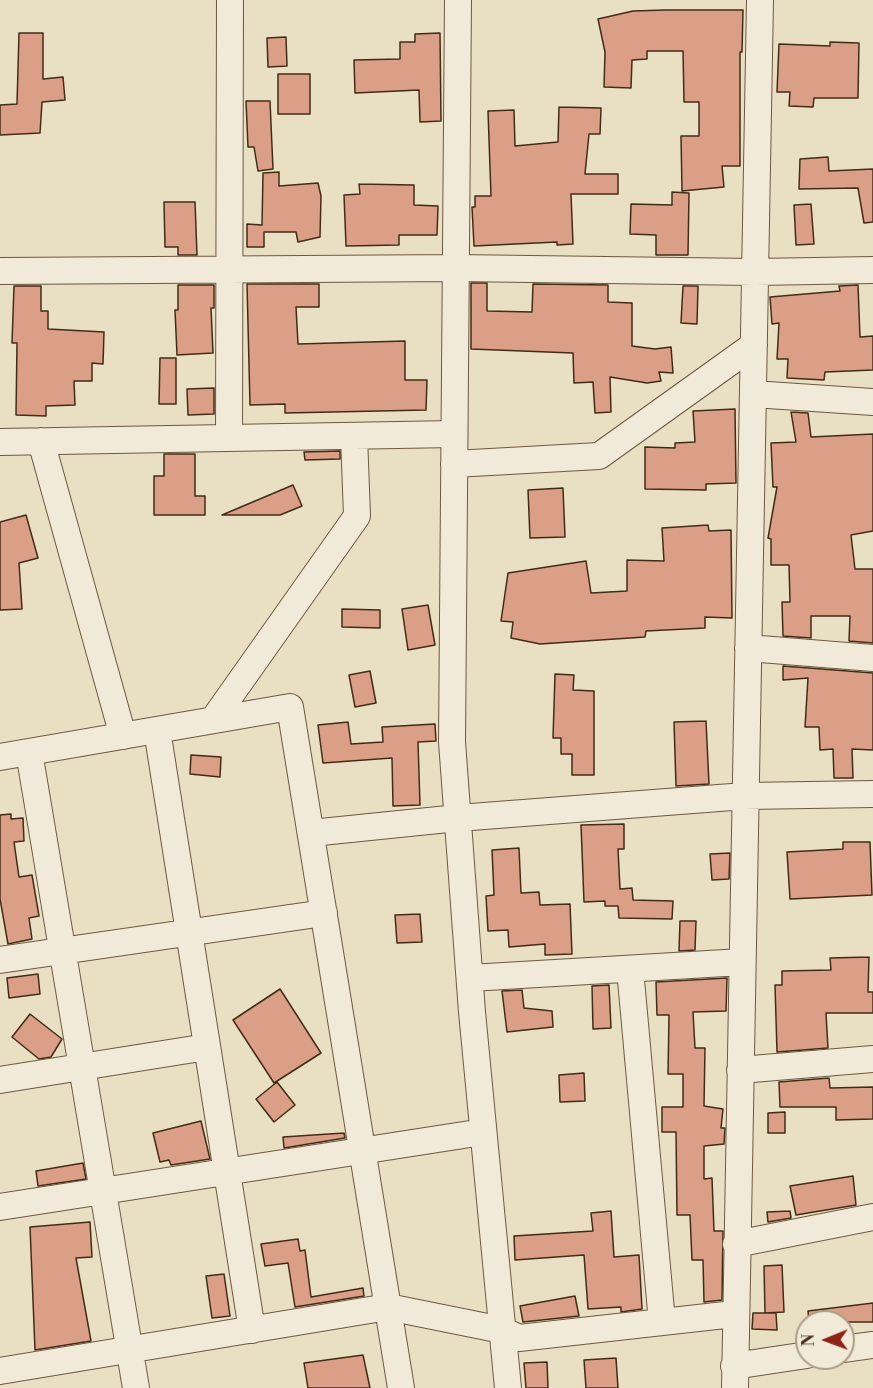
<!DOCTYPE html>
<html>
<head>
<meta charset="utf-8">
<style>
  body { margin:0 }
  #map { position:relative; width:873px; height:1388px; overflow:hidden; background:#e9dfc3; font-family:"Libre Bodoni",serif }
  canvas { display:block }
  .north { position:absolute; left:795px; top:1310px; width:60px; height:60px; box-sizing:border-box; background:#f1ead8; border:2px solid #ab9e8a; border-radius:50%; rotate:269deg; font-size:16px; font-weight:700; line-height:24px; text-align:center; color:#432c16 }
  .north::after { content:''; display:block; margin:auto; width:21px; height:27px; background:#8f2418; clip-path:polygon(50% 0,100% 100%,50% 72%,0 100%) }
</style>
</head>
<body>
<div id="map">
<canvas width="873" height="1388"></canvas>
<div class="north">N</div>
</div>
<script>
const context = document.querySelector('canvas').getContext('2d');
context.lineJoin = 'round';
function fill(path, color) { context.fillStyle = color; context.fill(path, 'evenodd'); }
const poly = rows => new Path2D(rows.map(r => 'M' + r).join(''));
function stroke(path, color, width, dash) { context.strokeStyle = color; context.lineWidth = width; context.lineCap = dash ? 'butt' : 'round'; context.setLineDash(dash || []); context.stroke(path); }
const building = poly([
  [665,10,743,10,742,52,740,52,740,166,722,166,724,187,682,191,681,136,699,136,699,102,684,102,683,51,647,51,647,59,632,60,631,88,604,87,605,52,598,19,633,11,665,10],
  [19,33,43,33,43,79,63,77,65,100,42,102,40,133,0,135,0,105,17,104,19,33],
  [440,33,441,121,420,122,419,90,355,93,354,60,400,59,400,42,415,42,415,34,440,33],
  [286,37,287,66,268,67,267,38,286,37],
  [830,42,859,43,858,98,814,98,813,107,789,106,790,92,777,92,779,44,830,46,830,42],
  [278,74,310,74,310,114,278,114,278,74],
  [246,101,270,101,273,169,258,171,254,147,248,147,246,101],
  [559,107,601,108,600,134,589,134,585,174,618,174,618,194,571,194,573,244,557,245,557,242,474,246,472,207,475,207,475,196,491,196,488,111,514,110,515,146,558,142,559,107],
  [828,157,829,171,873,169,873,222,864,223,858,188,799,189,800,159,828,157],
  [279,172,279,186,318,183,321,196,320,237,298,242,296,232,264,232,264,247,247,247,247,224,262,225,263,173,279,172],
  [359,184,414,185,414,205,438,206,437,235,399,235,399,245,346,246,344,195,360,194,359,184],
  [672,192,689,193,688,255,656,255,656,235,630,234,631,204,672,205,672,192],
  [164,202,195,202,197,255,178,255,178,247,165,247,164,202],
  [811,204,814,244,796,245,794,205,811,204],
  [471,283,487,283,487,311,532,312,533,284,608,285,608,302,632,303,632,346,655,349,671,347,673,373,659,372,661,381,647,383,610,377,611,412,595,413,593,382,574,383,573,353,471,349,471,283],
  [247,284,319,284,319,307,296,307,298,344,405,341,405,380,427,380,426,410,285,413,285,404,250,405,247,284],
  [178,285,214,285,214,308,211,308,213,353,177,355,175,310,178,310,178,285],
  [858,285,860,337,873,336,873,370,825,372,824,380,787,378,788,359,777,359,779,323,772,324,770,297,840,291,839,286,858,285],
  [14,286,41,286,41,311,48,311,48,329,104,332,103,364,92,363,92,381,74,381,75,405,46,406,46,416,16,415,17,343,12,343,14,286],
  [683,286,698,286,697,324,681,323,683,286],
  [160,358,176,358,176,404,159,404,160,358],
  [214,388,214,414,188,415,187,389,214,388],
  [735,409,736,483,706,484,706,490,645,489,645,447,675,448,675,443,695,442,693,411,735,409],
  [791,412,808,413,811,437,873,434,873,531,851,535,855,569,873,569,873,643,849,641,850,616,811,616,811,638,783,636,782,602,790,602,789,565,771,565,771,539,768,538,777,487,773,487,771,443,796,442,791,412],
  [340,451,340,459,305,460,304,452,340,451],
  [164,454,195,454,195,496,205,496,205,515,154,515,154,476,164,476,164,454],
  [293,485,302,506,280,515,222,515,293,485],
  [563,488,565,537,530,538,528,490,563,488],
  [26,515,38,558,19,563,22,609,0,610,0,522,26,515],
  [708,525,709,531,731,530,732,618,705,617,705,628,646,631,645,637,540,644,511,638,513,622,501,621,508,573,586,561,591,593,627,591,627,560,664,561,662,528,708,525],
  [428,605,435,645,408,650,402,609,428,605],
  [342,609,380,610,380,628,342,627,342,609],
  [783,666,873,673,873,750,852,749,853,778,834,778,833,749,820,750,819,727,805,727,808,678,783,680,783,666],
  [370,671,376,703,355,707,349,675,370,671],
  [555,674,574,675,573,690,594,691,594,775,572,775,572,754,561,754,561,738,553,738,555,674],
  [706,721,709,784,676,786,674,722,706,721],
  [348,722,351,744,383,742,382,727,435,724,436,741,418,742,420,805,393,806,392,758,323,763,318,725,348,722],
  [191,755,221,757,220,777,190,774,191,755],
  [11,814,11,819,23,818,24,841,14,842,19,877,32,875,39,916,29,918,32,939,8,944,0,899,0,815,11,814],
  [624,824,624,849,618,849,620,889,632,888,633,900,673,901,672,919,619,918,618,906,605,906,605,901,584,902,581,825,624,824],
  [843,842,870,842,872,895,790,899,787,852,843,849,843,842],
  [519,848,521,893,539,892,540,905,570,904,572,954,545,955,545,944,509,947,508,930,488,931,486,896,494,895,492,850,519,848],
  [730,853,729,879,712,880,710,854,730,853],
  [420,914,422,942,397,943,395,915,420,914],
  [680,921,696,921,695,950,679,951,680,921],
  [869,957,868,992,873,992,873,1013,826,1013,828,1048,777,1052,775,985,782,985,782,971,831,970,830,958,869,957],
  [38,974,40,994,9,998,7,978,38,974],
  [727,978,726,1011,693,1012,695,1048,705,1048,704,1106,723,1109,721,1128,725,1128,724,1144,704,1146,704,1179,712,1178,714,1231,723,1231,722,1300,704,1302,703,1260,692,1260,690,1215,677,1215,676,1132,662,1132,662,1107,683,1107,683,1074,668,1074,669,1015,657,1015,656,982,727,978],
  [609,985,611,1028,593,1029,592,986,609,985],
  [280,989,321,1053,274,1083,233,1020,280,989],
  [522,990,524,1008,552,1011,553,1027,507,1032,502,991,522,990],
  [30,1014,62,1039,51,1057,39,1059,12,1037,30,1014],
  [584,1073,585,1101,560,1102,559,1075,584,1073],
  [829,1078,830,1088,873,1087,873,1119,836,1120,836,1107,780,1107,779,1082,829,1078],
  [277,1082,295,1105,274,1122,256,1099,277,1082],
  [785,1112,785,1133,768,1133,768,1113,785,1112],
  [201,1121,210,1159,171,1165,169,1160,160,1162,153,1133,201,1121],
  [344,1133,345,1138,284,1148,283,1137,344,1133],
  [83,1163,86,1179,38,1186,36,1171,83,1163],
  [853,1176,856,1205,796,1215,790,1186,853,1176],
  [611,1211,614,1257,639,1255,642,1309,621,1312,621,1307,588,1309,584,1255,515,1260,514,1236,593,1231,591,1213,611,1211],
  [790,1211,791,1218,768,1222,767,1212,790,1211],
  [90,1222,92,1257,76,1258,91,1341,35,1350,30,1227,90,1222],
  [298,1239,300,1251,305,1250,311,1297,363,1288,364,1296,295,1307,288,1263,265,1266,261,1244,298,1239],
  [782,1265,784,1312,765,1313,764,1266,782,1265],
  [224,1274,230,1316,212,1318,206,1276,224,1274],
  [575,1296,579,1316,523,1322,520,1306,575,1296],
  [873,1303,873,1322,809,1322,808,1311,873,1303],
  [753,1313,776,1313,777,1330,752,1329,753,1313],
  [363,1355,370,1388,308,1388,304,1363,363,1355],
  [616,1358,618,1388,586,1388,584,1360,616,1358],
  [547,1362,548,1388,526,1388,524,1363,547,1362]
]);
fill(building, '#db9e86');
stroke(building, '#432c16', 1.5);
const minor = poly([
  [458,0,452,742,472,1012,508,1388],
  [0,271,456,268,755,272,873,270],
  [753,394,873,402],
  [229,438,230,0],
  [41,441,123,736],
  [0,442,454,434],
  [454,464,599,456,754,345],
  [748,648,873,658],
  [213,720,357,516,354,436],
  [157,730,252,1330],
  [29,752,136,1388],
  [0,757,290,707,401,1388],
  [311,833,458,818,745,796,873,794],
  [0,960,324,913],
  [630,969,662,1322],
  [470,978,742,962],
  [740,1070,873,1059],
  [0,1080,207,1047],
  [0,1207,483,1132],
  [736,1244,873,1217],
  [843,1349,873,1345],
  [734,1366,807,1355],
  [0,1371,388,1307,502,1330,519,1338,734,1314],
  [735,1388,760,0]
]);
stroke(minor, '#6c5941', 28);
stroke(minor, '#f1ead8', 26);
</script>
</body>
</html>
